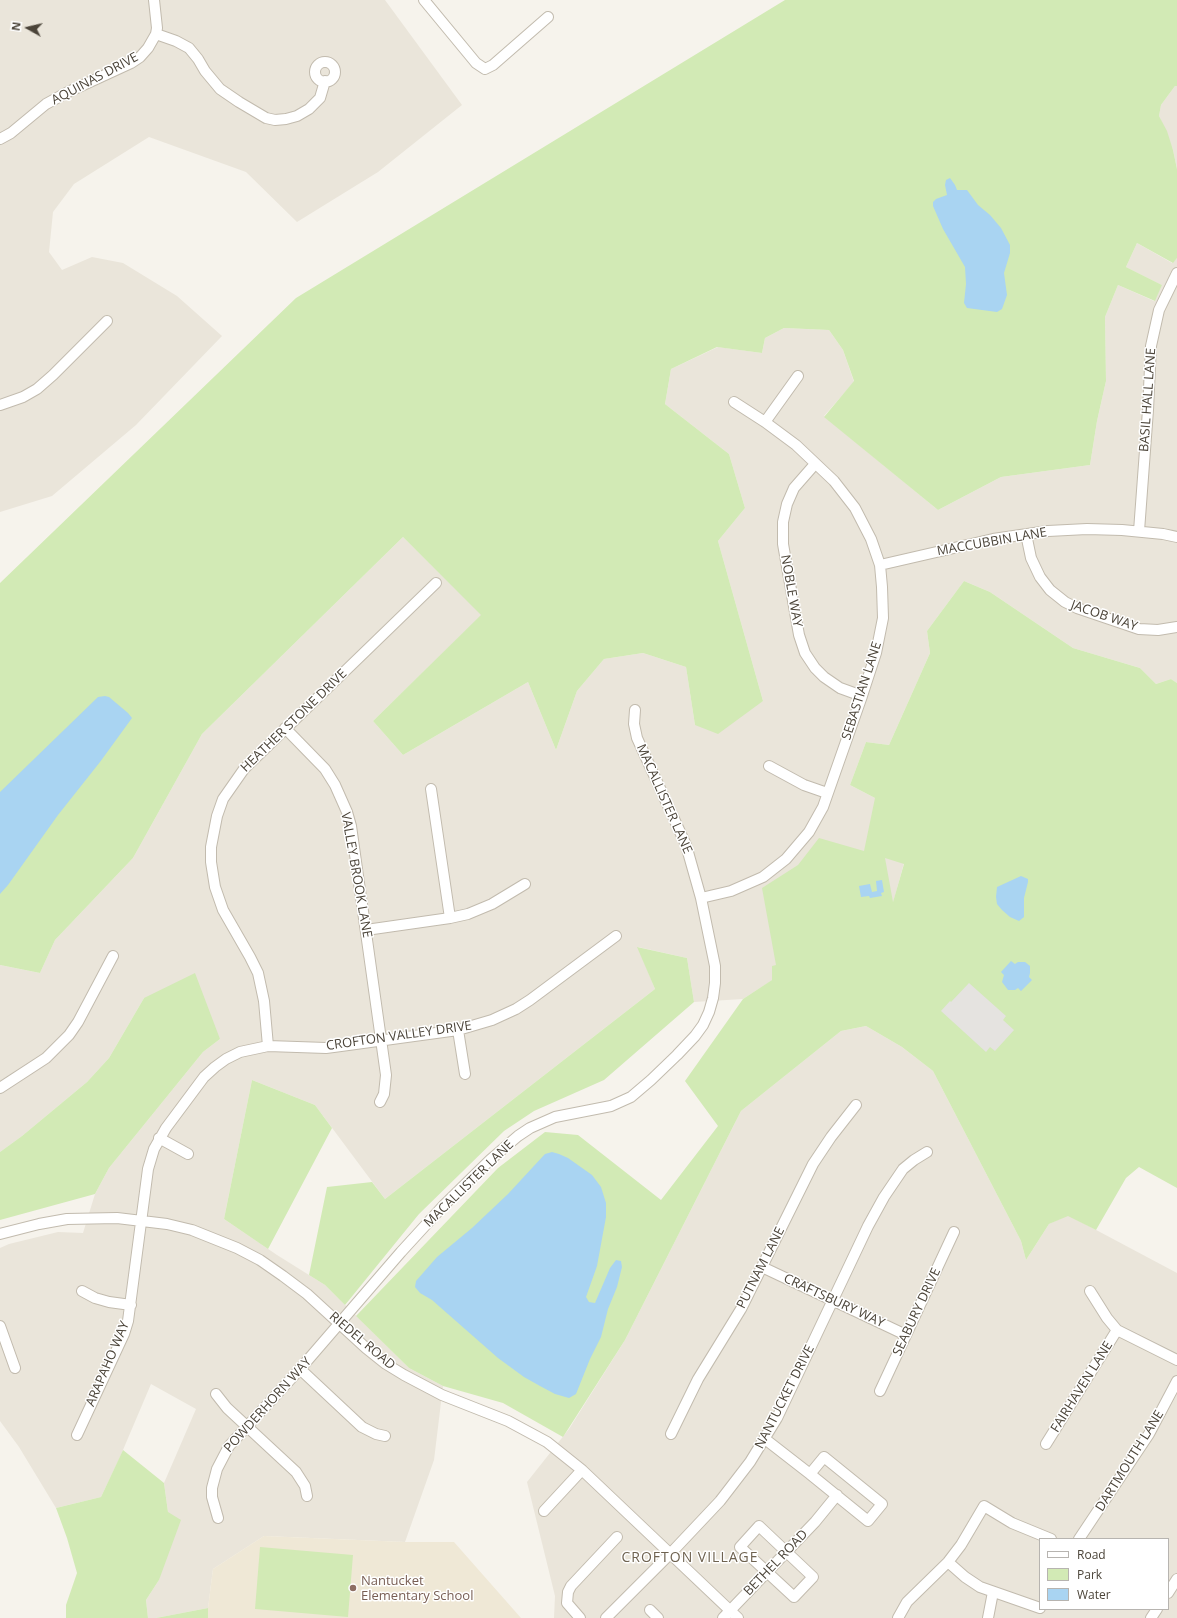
<!DOCTYPE html>
<html>
<head>
<meta charset="utf-8">
<style>
  body { margin:0 }
  #map { position:relative; width:1177px; height:1618px; overflow:hidden; background:#f6f3ec; font-family:"Open Sans",sans-serif }
  canvas { display:block }
  .legend { position:absolute; left:1039px; top:1538px; width:130px; height:72px; box-sizing:border-box; background:#fff; border:1px solid #b7b4b0; margin:0; padding:5px 7px; list-style:none; font-size:12px; color:#4b4439 }
  .legend li { display:flex; align-items:center; gap:8px; height:20px }
  .legend b { width:20px; border:1px solid #b7b4b0 }
  .north { position:absolute; left:8px; top:8px; width:40px; height:40px; -webkit-text-stroke:3px #fff; paint-order:stroke; rotate:278deg; font-size:11px; font-weight:700; line-height:16px; text-align:center; color:#4b4439 }
  .north::after { content:''; display:block; margin:auto; width:14px; height:18px; background:#4b4439; clip-path:polygon(50% 0,100% 100%,50% 72%,0 100%) }
</style>
</head>
<body>
<div id="map">
<canvas width="1177" height="1618"></canvas>
<ul class="legend">
<li><b style="height:5px;background:#fff"></b>Road</li>
<li><b style="height:11px;background:#d2eab5"></b>Park</li>
<li><b style="height:11px;background:#a9d4f2"></b>Water</li>
</ul>
<div class="north">N</div>
</div>
<script>
const context = document.querySelector('canvas').getContext('2d');
context.lineJoin = 'round';
function fill(path, color) { context.fillStyle = color; context.fill(path, 'evenodd'); }
const poly = rows => new Path2D(rows.map(r => 'M' + r).join(''));
function stroke(path, color, width, dash) { context.strokeStyle = color; context.lineWidth = width; context.lineCap = dash ? 'butt' : 'round'; context.setLineDash(dash || []); context.stroke(path); }
function label(font, color, halo, rows, align = 'center') {
  context.font = font + ' "Open Sans",sans-serif'; context.lineWidth = 3; context.setLineDash([]); context.textBaseline = 'middle'; context.strokeStyle = halo; context.fillStyle = color; for (const [text, x, y, turn = 0] of rows) {
    context.save(); context.translate(x, y); context.rotate((+turn || 0) * Math.PI / 180); context.textAlign = isNaN(turn) ? turn : align; if (halo) context.strokeText(text, 0, 0); context.fillText(text, 0, 0); context.restore();
  }
}
fill(poly([
  [0,0,385,0,462,105,378,172,297,222,246,172,149,137,74,184,53,212,49,252,62,270,92,257,123,263,177,296,222,336,136,425,52,496,0,512],
  [1175,86,1177,86,1177,169,1173,150,1159,116,1161,105],
  [1137,243,1172,263,1177,258,1177,683,1171,679,1156,684,1140,668,1073,648,990,592,964,581,927,631,930,653,889,745,866,742,850,785,875,798,904,863,893,903,743,999,694,1002,687,958,638,947,655,989,385,1199,315,1105,252,1080,224,1219,277,1255,325,1285,409,1368,443,1386,434,1460,405,1542,264,1536,213,1569,208,1608,156,1618,148,1618,146,1600,159,1580,168,1512,164,1483,196,1409,151,1384,120,1457,101,1497,56,1508,19,1447,0,1421,0,1248,9,1244,58,1232,83,1233,95,1194,109,1168,203,1052,220,1039,144,998,109,1058,87,1082,22,1136,0,1152,0,965,40,973,55,940,133,858,202,734,403,537,482,615,373,721,403,755,528,682,556,750,577,691,604,659,643,653,686,667,695,725,763,701,718,541,745,508,729,454,665,404,671,369,718,347,762,353,765,338,784,328,829,330,843,350,854,382,824,416,938,510,1001,477,1090,465,1097,421,1106,381,1105,317,1118,285,1154,301,1162,285,1126,267],
  [866,1026,902,1047,933,1071,1021,1241,1026,1260,1049,1224,1068,1215,1177,1273,1177,1618,554,1618,555,1596,527,1482,569,1429,625,1340,741,1111,841,1031],
  [1040,1539,1168,1539,1168,1609,1040,1609]
]), '#eae5da');
fill(poly([
  [264,1536,405,1542,454,1542,521,1618,208,1618,208,1608,213,1569]
]), '#efe8d6');
fill(poly([
  [785,0,1177,0,1177,86,1175,86,1161,105,1159,116,1167,131,1173,150,1177,169,1177,258,1173,263,1137,243,1126,267,1162,285,1155,301,1118,285,1105,317,1106,381,1097,421,1090,465,1001,477,938,510,824,417,854,381,843,350,829,330,784,328,765,338,762,353,717,347,671,369,665,404,729,454,745,508,718,541,763,701,718,734,695,725,686,667,643,653,604,659,577,691,556,750,528,682,403,755,373,721,481,615,403,537,202,734,133,858,55,940,40,973,0,965,0,583,296,298],
  [964,581,990,592,1073,648,1140,668,1156,684,1171,679,1177,683,1177,1188,1139,1167,1126,1178,1096,1230,1068,1216,1049,1224,1026,1260,1021,1241,933,1071,902,1047,866,1026,841,1031,741,1111,625,1340,563,1437,503,1403,443,1386,409,1368,356,1316,498,1168,545,1132,578,1135,661,1200,718,1126,685,1081,743,999,772,980,772,966,776,965,762,888,798,865,819,838,864,851,875,798,850,785,866,742,889,745,930,653,927,631],
  [885,858,904,864,893,902],
  [637,947,687,958,694,1002,604,1080,534,1111,504,1131,419,1214,345,1305,325,1285,309,1275,327,1187,372,1182,385,1199,655,989],
  [195,973,220,1039,203,1052,109,1168,95,1194,0,1220,0,1152,22,1136,87,1082,109,1058,144,998],
  [252,1080,315,1105,332,1128,268,1249,224,1219],
  [123,1450,164,1483,168,1512,181,1520,159,1580,146,1600,148,1618,66,1618,66,1605,77,1573,67,1538,56,1508,101,1497],
  [260,1547,353,1555,348,1617,255,1609],
  [208,1608,208,1618,156,1618]
]), '#d2eab5');
fill(poly([
  [969,983,1006,1016,1003,1020,1014,1030,995,1051,990,1047,986,1052,941,1011,950,1001,951,1002]
]), '#e5e3e0');
fill(poly([
  [950,178,955,185,957,190,967,190,978,205,990,215,1001,228,1010,245,1010,253,1004,273,1007,295,1002,309,997,312,967,308,964,303,966,284,965,267,943,229,933,206,933,202,936,199,947,195,945,185,946,180],
  [105,696,109,697,128,713,132,718,100,762,58,815,8,885,0,894,0,792,98,697],
  [1021,876,1028,879,1028,882,1024,898,1024,917,1019,921,1010,917,1002,910,997,904,996,897,997,887],
  [882,880,884,892,881,893,882,896,870,898,869,896,861,897,859,886,870,884,872,892,877,891,876,881],
  [1011,961,1015,964,1018,962,1025,962,1030,966,1030,973,1029,977,1032,980,1021,991,1018,988,1015,990,1008,990,1002,982,1004,975,1001,972],
  [552,1152,559,1154,568,1158,592,1175,601,1187,606,1203,606,1217,597,1266,586,1297,589,1302,595,1303,610,1268,616,1260,621,1261,622,1267,617,1287,608,1309,601,1337,590,1359,576,1394,569,1398,555,1394,540,1386,524,1377,498,1358,432,1300,420,1293,415,1287,416,1281,437,1257,472,1228,508,1194,545,1154]
]), '#a9d4f2');
const minor = poly([
  [424,0,476,63,485,69,493,65,548,17],
  [156,34,176,41,189,48,198,59,205,71,220,89,239,102,266,118,275,120,286,119,297,116,309,109,320,98,325,81],
  '315 72a10 10 0 1 1 20 0a10 10 0 1 1-20 0Z',
  [0,139,11,133,46,104,68,92,131,63,140,57,148,48,156,34,157,28,154,0],
  [0,405,23,397,37,389,53,375,107,321],
  [765,422,798,376],
  [815,464,794,488,787,504,783,522,783,544,799,635,805,653,815,668,824,677,840,688,862,696],
  [1139,531,1148,410,1151,346,1159,310,1177,273],
  [1026,534,1031,558,1040,577,1050,590,1065,602,1077,608,1139,629,1158,630,1177,627],
  [880,565,993,539,1048,531,1087,529,1122,530,1163,534,1177,537],
  [285,728,325,769,335,785,347,812,351,826,386,1075,384,1094,380,1102],
  [769,766,804,785,827,793],
  [431,789,450,918],
  [701,898,731,891,763,877,786,859,809,832,823,807,862,696,876,653,883,618,882,587,880,565,871,539,855,508,834,481,796,445,765,422,734,402],
  [366,930,450,918,468,914,492,904,525,884],
  [458,1030,465,1074],
  [268,1046,264,1001,258,973,250,957,223,910,215,887,211,862,211,847,217,816,223,799,244,769,436,583],
  [0,1088,46,1058,69,1035,78,1022,113,956],
  [159,1138,188,1154],
  [0,1234,39,1224,67,1219,117,1218,167,1224,192,1230,237,1248,260,1260,283,1276,307,1294,366,1348,386,1364,404,1375,442,1395,508,1421,547,1442,582,1470,738,1618],
  [762,1267,906,1335],
  [82,1291,95,1298,109,1302,131,1305],
  [1090,1291,1107,1318,1117,1330,1177,1360],
  [0,1326,15,1368],
  [300,1369,362,1427,376,1434,385,1436],
  [880,1391,954,1232],
  [216,1394,227,1408,296,1472,305,1486,307,1496],
  [671,1434,698,1379,741,1309,813,1164,831,1137,856,1105],
  [77,1435,124,1334,128,1321,148,1169,154,1149,166,1128,204,1077,215,1067,226,1059,240,1052,268,1046,326,1048,341,1046,458,1030,492,1020,516,1009,530,1000,616,936],
  [765,1439,810,1474,824,1457,882,1504,868,1521,810,1474],
  [1046,1444,1117,1330],
  [544,1511,582,1470],
  [218,1518,212,1497,212,1488,217,1469,229,1446,300,1369,401,1252,444,1205,490,1160,518,1136,530,1128,555,1117,611,1106,631,1097,651,1080,677,1055,695,1036,703,1025,709,1012,713,998,715,983,715,966,701,898,686,845,637,738,634,724,635,710],
  [759,1526,813,1577,794,1597,740,1547,759,1526],
  [1079,1539,1149,1434,1177,1381],
  [948,1562,965,1577,980,1587,1040,1608],
  [1168,1593,1177,1579],
  [650,1610,658,1618],
  [580,1618,567,1603,568,1592,571,1586,617,1537],
  [606,1618,670,1554,720,1501,750,1462,777,1418,868,1226,884,1197,903,1169,914,1160,927,1152],
  [723,1618,815,1522,837,1495],
  [898,1618,907,1602,948,1562,961,1545,984,1506,1012,1523,1051,1539],
  [988,1618,993,1592],
  [1151,1618,1157,1609]
]);
stroke(minor, '#c2bbae', 12);
stroke(minor, '#fff', 10);
for (const [x, y, r, color] of [
  [353,1588,4,"#8d6e63"]
]) { const dot = new Path2D(); dot.arc(x, y, r, 0, 2 * Math.PI); context.fillStyle = color; context.fill(dot); stroke(dot, '#fff', 1.5); }
label('13px', '#4b4439', '#fff', [
  ["AQUINAS DRIVE",95,79,-28],
  ["BASIL HALL LANE",1148,400,-86],
  ["MACCUBBIN LANE",992,542,-10],
  ["NOBLE WAY",791,591,80],
  ["JACOB WAY",1104,616,19],
  ["SEBASTIAN LANE",862,691,-72],
  ["HEATHER STONE DRIVE",294,721,-44],
  ["MACALLISTER LANE",664,799,66],
  ["VALLEY BROOK LANE",356,875,80],
  ["CROFTON VALLEY DRIVE",399,1036,-8],
  ["MACALLISTER LANE",469,1184,-44],
  ["PUTNAM LANE",761,1268,-63],
  ["CRAFTSBURY WAY",834,1301,25],
  ["SEABURY DRIVE",917,1312,-65],
  ["RIEDEL ROAD",362,1341,40],
  ["ARAPAHO WAY",108,1364,-67],
  ["FAIRHAVEN LANE",1082,1387,-58],
  ["NANTUCKET DRIVE",785,1397,-63],
  ["POWDERHORN WAY",268,1405,-48],
  ["DARTMOUTH LANE",1130,1461,-58],
  ["BETHEL ROAD",776,1563,-46]
]);
label('13px', '#785e54', '#fff', [
  ["Nantucket",361,1581],
  ["Elementary School",361,1596]
], 'left');
context.letterSpacing = '1px';
label('14px', '#6e6250', '#fff', [
  ["CROFTON VILLAGE",690,1558]
]);
context.letterSpacing = '0px';
</script>
</body>
</html>
